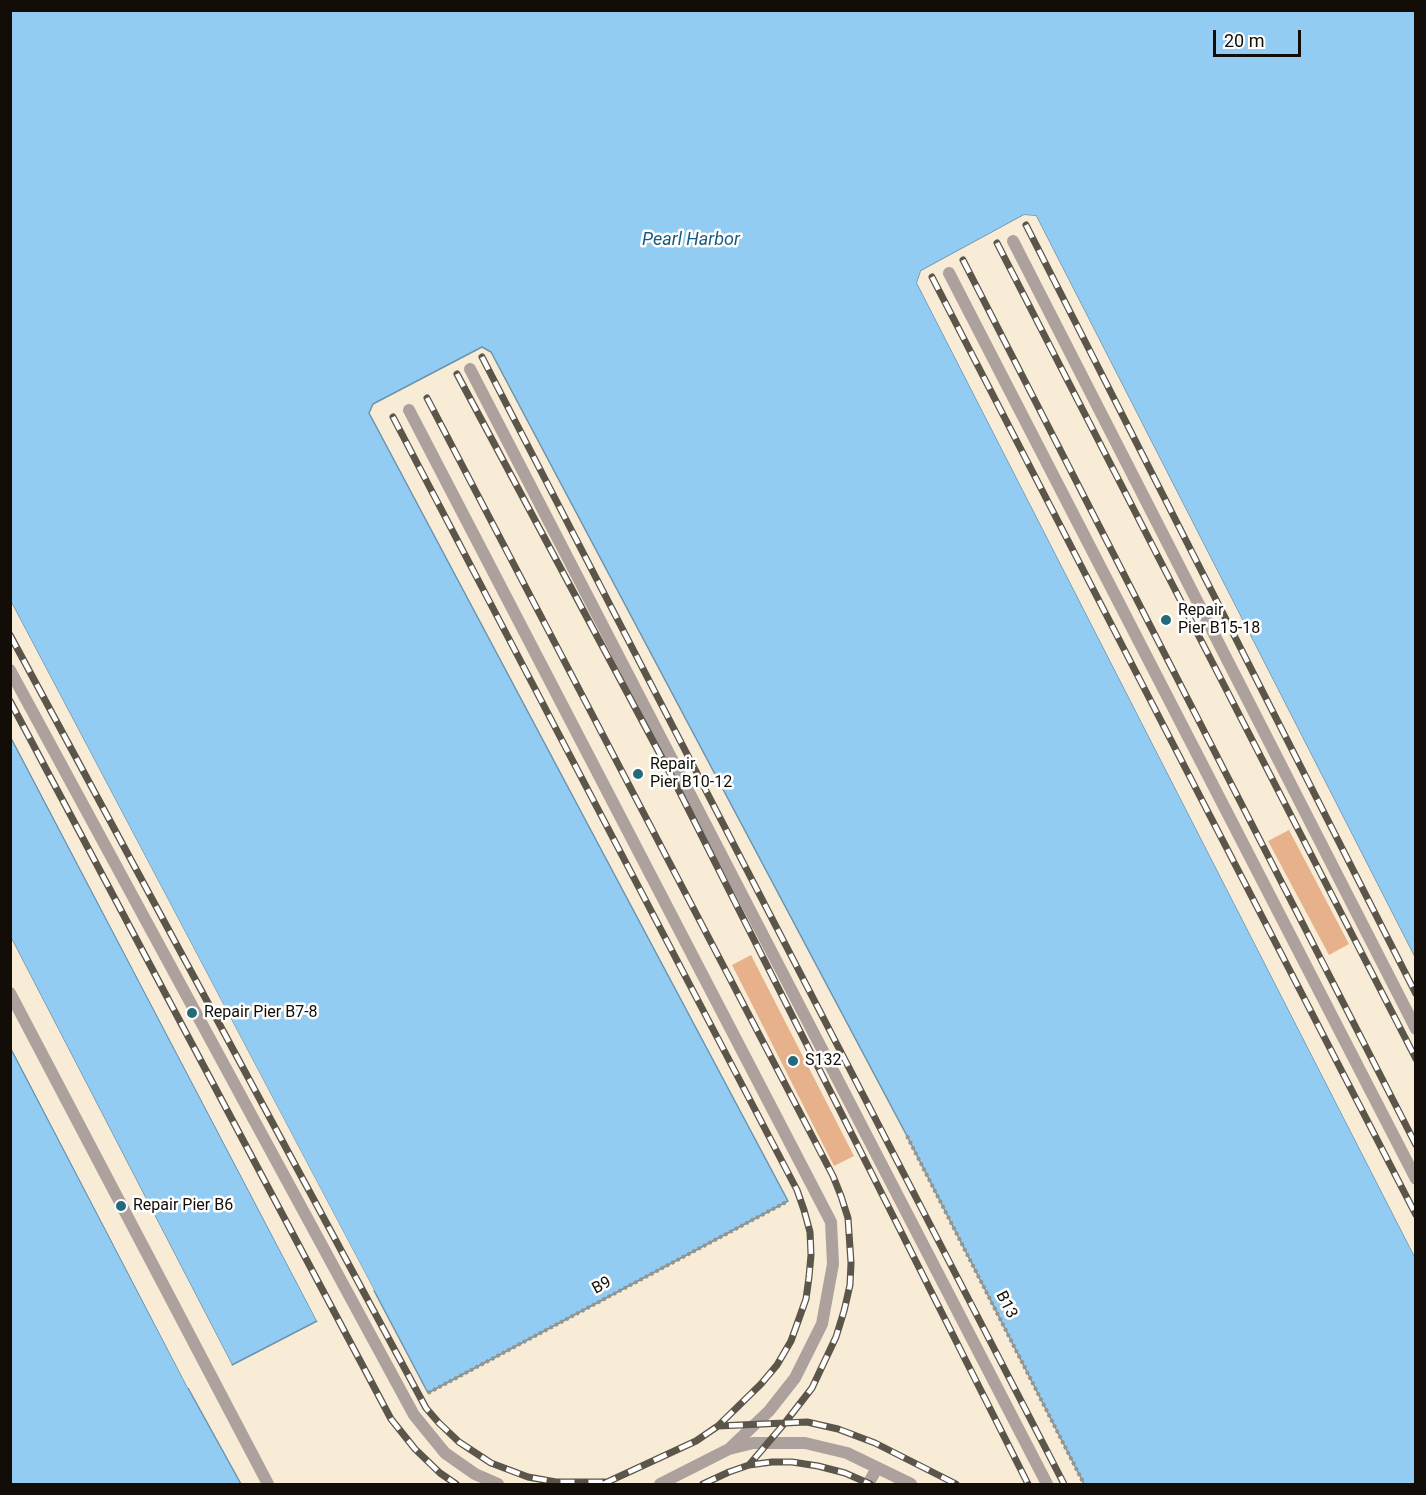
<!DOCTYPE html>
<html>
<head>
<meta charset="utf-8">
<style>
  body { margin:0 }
  #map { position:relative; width:1426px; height:1495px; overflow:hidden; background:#f9ecd6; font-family:Roboto,sans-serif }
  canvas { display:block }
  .frame { position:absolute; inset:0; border:12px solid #120e07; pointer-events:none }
  .scale { position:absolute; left:1213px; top:30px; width:88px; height:27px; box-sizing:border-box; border:3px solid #120e07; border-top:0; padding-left:8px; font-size:18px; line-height:21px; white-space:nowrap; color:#120e07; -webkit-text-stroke:4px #fff; paint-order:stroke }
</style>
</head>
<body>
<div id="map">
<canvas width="1426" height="1495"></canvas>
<div class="frame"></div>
<div class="scale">20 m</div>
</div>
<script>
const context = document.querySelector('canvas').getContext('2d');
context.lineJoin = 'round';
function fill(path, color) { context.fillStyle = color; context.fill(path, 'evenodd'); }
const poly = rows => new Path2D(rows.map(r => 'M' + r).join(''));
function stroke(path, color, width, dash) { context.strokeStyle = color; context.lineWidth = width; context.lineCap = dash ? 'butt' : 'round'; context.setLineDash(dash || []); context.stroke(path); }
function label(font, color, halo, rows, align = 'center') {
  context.font = font + ' Roboto,sans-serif'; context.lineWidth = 5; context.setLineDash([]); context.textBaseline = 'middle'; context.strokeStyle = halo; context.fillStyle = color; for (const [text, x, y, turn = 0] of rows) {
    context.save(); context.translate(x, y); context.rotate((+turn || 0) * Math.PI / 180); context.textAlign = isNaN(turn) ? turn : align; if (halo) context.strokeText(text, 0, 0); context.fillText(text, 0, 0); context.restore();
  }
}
const water = poly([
  [10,11,1415,11,1415,958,1036,216,1024,215,921,271,917,283,1415,1257,1415,1484,1084,1484,907,1136,491,352,482,347,373,404,369,413,788,1201,428,1393,11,602,10,11],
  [10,736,317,1321,232,1365,11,938,10,736],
  [10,1047,188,1388,241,1484,11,1484,10,1047]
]);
fill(water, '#92ccf3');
stroke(water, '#6c93ac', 1.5);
fill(poly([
  [1024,215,1036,216,1415,958,1416,961,1413,959,1034,219,1025,218,924,273,920,283,1416,1251,1415,1257,917,283,921,271],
  [11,602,374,1290,372,1292,10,608],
  [10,733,13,735,320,1320,317,1321,11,736],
  [11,938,232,1365,230,1366,10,944],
  [10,1044,13,1045,191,1387,188,1388,11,1047]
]), '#f9ecd6');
fill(poly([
  [1289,830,1349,944,1329,955,1268,841],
  [751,955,854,1156,834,1166,732,965]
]), '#e7b28b');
stroke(poly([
  [907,1136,1084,1484],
  [428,1393,788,1201]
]), '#9c9383', 4, [3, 3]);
stroke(poly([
  [1013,241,1416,1029],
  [949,273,1416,1179],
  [470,369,1047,1484],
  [409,410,831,1222,833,1264,822,1324,795,1378,769,1411,729,1449],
  [10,670,414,1415,445,1453,475,1474,498,1484],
  [10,993,268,1484],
  [660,1484,729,1449,753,1443,805,1443,847,1453,911,1484],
  [868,1484,877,1468]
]), '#aca19c', 12);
const rail = poly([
  [1026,225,1416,994],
  [997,243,1416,1059],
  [963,260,1416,1145],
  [932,277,1416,1215],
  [482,357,1064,1484],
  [457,374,670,773,1028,1484],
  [427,398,833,1176,841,1196,848,1218,851,1263,850,1285,844,1311,836,1337,812,1388,784,1424,749,1465],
  [393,417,797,1190,804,1210,810,1232,811,1255,809,1277,806,1299,791,1341,777,1365,761,1384,718,1426],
  [10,635,426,1408,439,1423,459,1442,491,1463,528,1477,556,1482,607,1482],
  [10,701,391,1419,415,1449,440,1473,456,1484],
  [603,1484,696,1441,718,1426,807,1422,838,1429,875,1443,956,1484],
  [703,1484,729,1472,749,1465,772,1462,792,1462,818,1466,845,1473,870,1484]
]);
stroke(rail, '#5c5549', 7);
stroke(rail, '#fff', 4.5, [14]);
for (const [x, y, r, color] of [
  [1166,620,6,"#256a7a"],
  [638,774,6,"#256a7a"],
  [192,1013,6,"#256a7a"],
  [793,1061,6,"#256a7a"],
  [121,1206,6,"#256a7a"]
]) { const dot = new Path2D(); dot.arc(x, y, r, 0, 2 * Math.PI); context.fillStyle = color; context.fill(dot); stroke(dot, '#fff', 2); }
label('16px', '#120e07', '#fff', [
  ["Repair",1178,611],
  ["Pier B15-18",1178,629],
  ["Repair",650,765],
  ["Pier B10-12",650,783],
  ["Repair Pier B7-8",204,1013],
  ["S132",805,1061],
  ["Repair Pier B6",133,1206]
], 'left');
label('16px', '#120e07', '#fff', [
  ["B9",602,1286,-28],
  ["B13",1006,1305,63]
]);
label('italic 18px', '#175b81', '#fff', [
  ["Pearl Harbor",691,240]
]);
</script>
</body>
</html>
